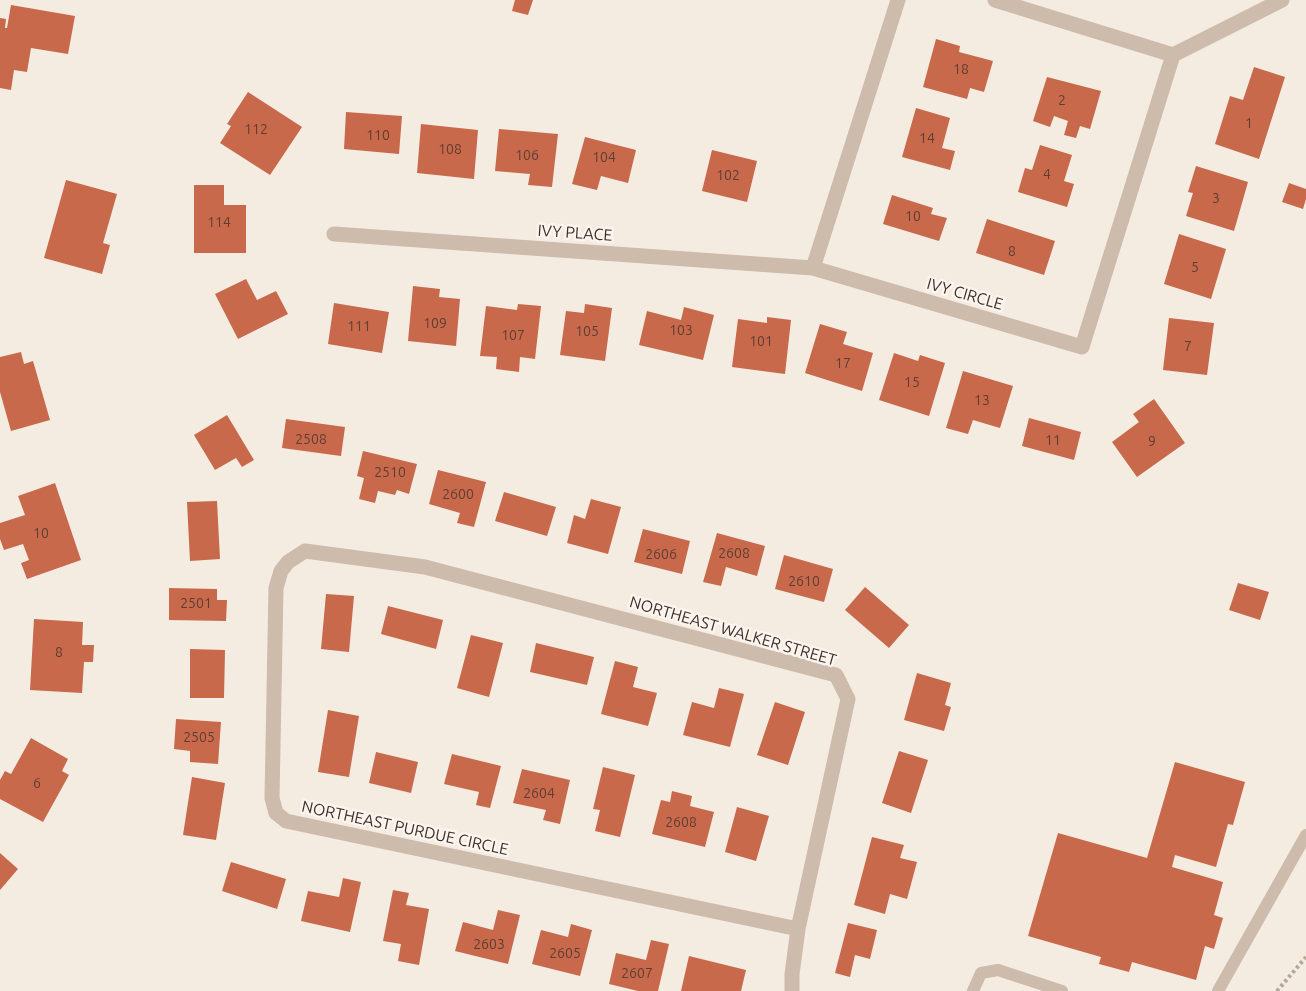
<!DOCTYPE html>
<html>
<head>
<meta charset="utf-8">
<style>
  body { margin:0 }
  canvas { display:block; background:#f4ebe1 }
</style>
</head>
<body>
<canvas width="1306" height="991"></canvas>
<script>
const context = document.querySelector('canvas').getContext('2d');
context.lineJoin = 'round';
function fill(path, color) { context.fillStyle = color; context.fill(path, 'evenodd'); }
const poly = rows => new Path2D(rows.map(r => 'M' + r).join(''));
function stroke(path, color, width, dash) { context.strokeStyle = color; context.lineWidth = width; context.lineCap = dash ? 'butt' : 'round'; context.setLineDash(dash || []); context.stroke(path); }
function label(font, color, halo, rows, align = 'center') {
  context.font = font + ' Ubuntu,sans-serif'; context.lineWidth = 5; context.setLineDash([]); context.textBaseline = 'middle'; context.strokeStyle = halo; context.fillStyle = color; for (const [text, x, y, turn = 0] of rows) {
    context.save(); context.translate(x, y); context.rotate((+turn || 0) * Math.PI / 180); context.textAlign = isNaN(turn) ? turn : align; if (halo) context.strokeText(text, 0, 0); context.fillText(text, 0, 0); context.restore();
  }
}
fill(poly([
  [515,0,533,0,528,15,512,11],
  [11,5,75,16,68,54,31,48,27,72,14,70,11,90,0,88,0,18,6,19,5,28,7,28],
  [936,39,960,46,959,52,993,61,984,92,970,88,967,99,923,87],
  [1254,67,1285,77,1259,159,1215,144,1230,96,1243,100],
  [1047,77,1101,91,1090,129,1080,126,1076,138,1064,135,1068,121,1054,116,1050,127,1033,121],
  [248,92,302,127,270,175,220,143,231,126,227,124],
  [916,108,950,118,942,148,955,151,950,170,902,157],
  [346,112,402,116,399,154,344,149],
  [421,124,478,130,474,179,417,173],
  [499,129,558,134,552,187,528,185,530,174,495,171],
  [585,137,636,150,628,183,601,176,597,190,572,184],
  [1040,145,1072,155,1064,181,1074,184,1067,207,1018,192,1025,168,1032,170],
  [712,150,757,161,747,202,702,191],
  [1196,166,1248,182,1234,231,1186,216,1193,193,1188,192],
  [66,180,117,194,103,243,110,245,102,274,44,258],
  [1289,183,1306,189,1306,199,1303,209,1282,202],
  [194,185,224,185,224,205,246,205,246,253,194,253],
  [892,195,933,208,931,214,947,218,939,241,883,224],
  [987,219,1055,241,1044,275,976,253],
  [1179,234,1226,249,1211,299,1164,284],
  [246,279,257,300,276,291,288,314,238,339,215,294],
  [413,286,440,289,439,297,460,299,456,346,408,341],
  [334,303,389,312,382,353,328,344],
  [518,304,541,306,535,359,520,357,519,372,496,369,497,357,480,356,486,306,517,310],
  [585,304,612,308,605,361,560,355,566,311,584,313],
  [684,307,714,315,703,360,639,345,647,311,681,320],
  [767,317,791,320,785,374,732,367,738,319,767,323],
  [1169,318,1214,323,1207,375,1163,370],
  [820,324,847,332,843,344,873,353,862,391,805,373],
  [21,352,24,364,33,361,50,420,11,431,0,392,0,357],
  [894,353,918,361,920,355,945,363,929,416,879,400],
  [963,371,1013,386,1000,428,973,420,968,434,946,428],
  [1154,399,1185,443,1137,477,1112,442,1139,422,1133,414],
  [227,415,254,460,242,467,236,458,215,470,194,435],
  [1029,418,1081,432,1074,460,1022,446],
  [286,419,345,427,341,456,282,448],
  [363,451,417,464,409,494,397,490,395,495,378,491,375,503,359,499,364,478,357,476],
  [438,470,486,482,474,527,457,523,460,513,429,504],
  [55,483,81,560,27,579,21,563,29,560,23,544,4,550,0,539,0,523,25,515,18,496],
  [504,492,556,507,547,536,495,521],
  [591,499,621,507,608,554,567,543,574,515,585,519],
  [217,501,220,559,190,561,187,502],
  [643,529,690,541,682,574,634,562],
  [717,533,765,546,757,576,726,567,721,586,703,582],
  [784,555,833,569,824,602,775,589],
  [1238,583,1269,592,1260,620,1229,610],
  [865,587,909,625,889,648,845,610],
  [169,588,217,589,217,600,227,600,226,621,169,620],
  [326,594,354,596,349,652,321,649],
  [388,606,443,620,436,649,381,634],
  [34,619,83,622,82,645,94,645,93,662,84,662,82,693,30,690],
  [471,635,503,643,489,697,457,688],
  [536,643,594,657,587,685,530,672],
  [190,649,225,650,224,698,190,698],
  [615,661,638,667,633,687,657,693,648,726,601,714],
  [917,673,951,683,945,705,951,707,944,731,904,720],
  [719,688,744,694,730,747,683,735,692,702,714,708],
  [775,702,805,712,788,765,757,755],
  [328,710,359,716,349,777,318,772],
  [176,719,221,722,218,764,190,762,190,751,174,749],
  [31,738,68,759,62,771,69,775,43,822,0,799,0,780,5,771,11,774],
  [899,751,928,760,911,813,882,803],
  [376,752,418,762,411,793,369,783],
  [452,754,501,766,490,808,476,805,479,792,444,784],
  [1175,762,1245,782,1233,825,1228,824,1216,867,1175,855,1172,867,1223,882,1214,915,1223,918,1214,949,1205,946,1196,980,1132,962,1129,972,1099,964,1101,957,1028,936,1058,833,1147,858],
  [603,767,635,775,620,837,595,831,600,810,593,809],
  [522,769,570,780,560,824,543,820,546,810,513,803],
  [192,777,225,783,216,840,183,835],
  [672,791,692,796,690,806,714,812,705,847,652,834,661,800,670,802],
  [737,807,769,816,756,861,725,852],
  [872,837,904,845,900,858,917,862,907,899,890,894,885,914,854,905],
  [0,853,18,869,0,890],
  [231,862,286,879,277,909,222,891],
  [343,878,361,882,350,932,301,921,308,891,339,897],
  [393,890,409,893,406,905,429,909,419,965,398,961,401,944,383,941],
  [498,910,520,915,508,964,455,951,463,922,493,930],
  [848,923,877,930,870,959,855,955,850,977,835,973],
  [571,924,592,930,580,976,532,964,541,930,568,937],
  [651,940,669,944,658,991,638,991,609,984,616,953,646,960],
  [689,956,746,970,741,991,681,991]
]), '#c8694b');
stroke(poly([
  [1277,991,1306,957]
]), '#b9a596', 4, [3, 3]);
stroke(poly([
  [973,991,981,973,998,970,1062,991],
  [1218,991,1306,835]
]), '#cdbbac', 12);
stroke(poly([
  [995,0,1173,55,1282,0],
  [334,234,813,268,1082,347,1173,55],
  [813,268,898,0],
  [792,991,792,974,798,929,848,699,836,675,425,567,305,551,288,562,281,571,276,588,272,798,276,813,286,821,798,929]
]), '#cdbbac', 15);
label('14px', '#5e3e33', null, [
  ["18",961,69],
  ["2",1062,100],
  ["1",1249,123],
  ["112",256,129],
  ["110",378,135],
  ["14",927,138],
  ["108",450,149],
  ["106",527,155],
  ["104",604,157],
  ["4",1047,174],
  ["102",728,175],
  ["3",1216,198],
  ["10",913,216],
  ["114",219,222],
  ["8",1012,251],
  ["5",1195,267],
  ["109",435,323],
  ["111",359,326],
  ["103",681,330],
  ["105",587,331],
  ["107",513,335],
  ["101",761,341],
  ["7",1188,346],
  ["17",843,363],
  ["15",912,382],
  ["13",982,400],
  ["2508",311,439],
  ["11",1053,440],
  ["9",1152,441],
  ["2510",390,472],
  ["2600",458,494],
  ["10",41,533],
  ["2608",734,553],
  ["2606",661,554],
  ["2610",804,581],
  ["2501",196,603],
  ["8",59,652],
  ["2505",199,737],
  ["6",37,783],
  ["2604",539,793],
  ["2608",681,822],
  ["2603",489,944],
  ["2605",565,953],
  ["2607",637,973]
]);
label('16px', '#3b302b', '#fbf5ee', [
  ["IVY PLACE",575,233,4],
  ["IVY CIRCLE",965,294,16],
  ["NORTHEAST WALKER STREET",733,631,16],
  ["NORTHEAST PURDUE CIRCLE",405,828,12]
]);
</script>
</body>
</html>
